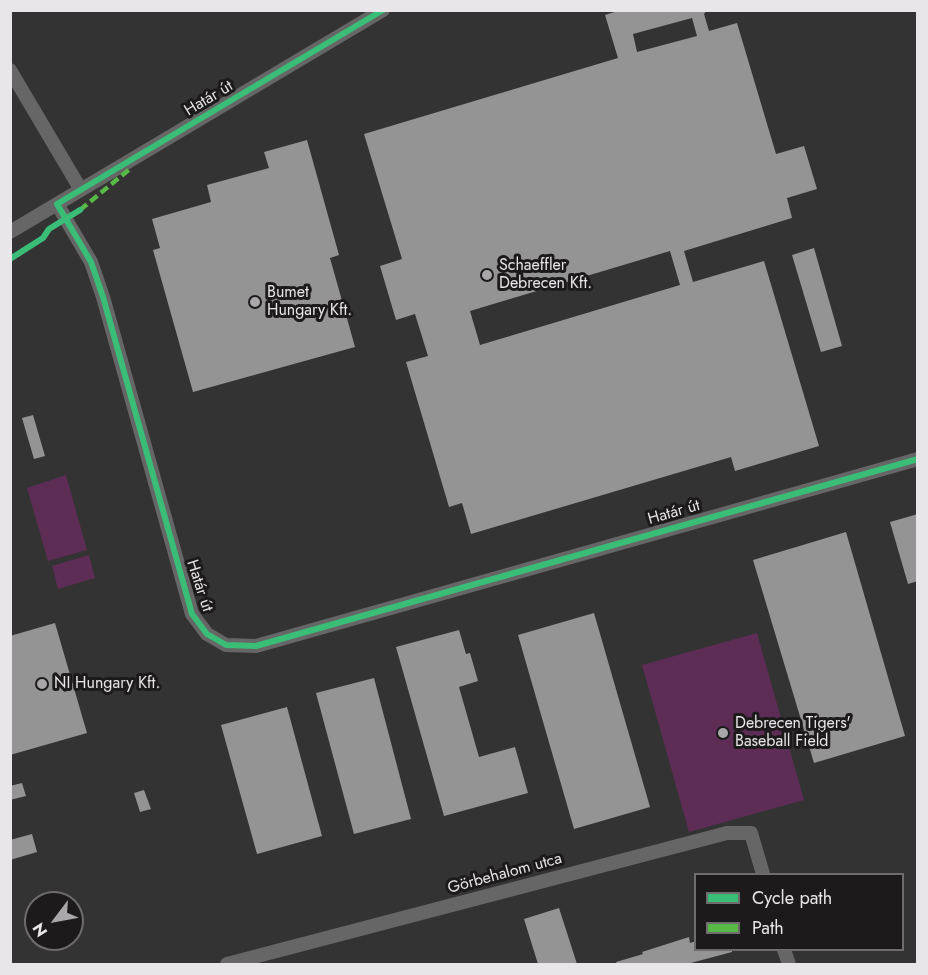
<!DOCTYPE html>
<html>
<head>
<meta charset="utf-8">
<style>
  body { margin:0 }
  #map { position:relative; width:928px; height:975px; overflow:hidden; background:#343334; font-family:Jost,sans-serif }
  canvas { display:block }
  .frame { position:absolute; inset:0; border:12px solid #e8e6e8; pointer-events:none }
  .legend { position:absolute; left:694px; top:873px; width:210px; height:78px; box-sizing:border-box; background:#1c1a1b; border:2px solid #6e6c6d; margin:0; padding:8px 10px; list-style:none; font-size:18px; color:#e8e6e8 }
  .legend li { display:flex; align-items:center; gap:12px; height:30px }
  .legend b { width:30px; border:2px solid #6e6c6d }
  .north { position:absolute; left:24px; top:891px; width:60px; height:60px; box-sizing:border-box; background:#1c1a1b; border:2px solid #6e6c6d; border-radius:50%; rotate:238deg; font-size:16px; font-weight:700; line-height:24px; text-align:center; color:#e8e6e8 }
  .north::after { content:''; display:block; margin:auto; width:21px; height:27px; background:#a9a7a9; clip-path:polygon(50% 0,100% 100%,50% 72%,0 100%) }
</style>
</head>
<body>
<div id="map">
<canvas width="928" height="975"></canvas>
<div class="frame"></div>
<ul class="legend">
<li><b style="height:8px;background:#3abd76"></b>Cycle path</li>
<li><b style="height:8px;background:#58b947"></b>Path</li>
</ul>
<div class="north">N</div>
</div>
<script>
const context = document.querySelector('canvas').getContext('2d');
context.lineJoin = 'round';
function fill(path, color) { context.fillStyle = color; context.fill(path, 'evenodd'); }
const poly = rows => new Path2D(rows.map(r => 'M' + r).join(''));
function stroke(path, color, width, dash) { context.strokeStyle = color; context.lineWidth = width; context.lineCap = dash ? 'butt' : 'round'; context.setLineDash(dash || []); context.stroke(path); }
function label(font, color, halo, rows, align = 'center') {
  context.font = font + ' Jost,sans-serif'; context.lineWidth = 6; context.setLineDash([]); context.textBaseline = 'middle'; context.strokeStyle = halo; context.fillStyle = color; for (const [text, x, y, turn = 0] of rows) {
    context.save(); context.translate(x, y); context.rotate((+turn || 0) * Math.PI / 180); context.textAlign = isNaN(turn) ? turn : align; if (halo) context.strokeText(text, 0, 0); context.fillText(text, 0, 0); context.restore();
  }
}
fill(poly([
  [66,475,87,550,48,561,27,488],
  [89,555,95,578,58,589,52,566],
  [757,633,804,800,689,832,642,665]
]), '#5d2d55');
fill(poly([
  [621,10,707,10,704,14,709,31,737,23,776,154,804,146,817,189,787,198,792,218,684,251,693,282,764,261,819,446,735,471,731,457,471,534,462,503,449,507,406,362,428,356,415,314,396,320,380,266,402,259,364,134,618,58,605,15],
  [692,18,697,36,637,52,633,34],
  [670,251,680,285,480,345,470,311],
  [307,140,339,255,330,258,355,347,193,392,153,250,160,248,152,219,211,202,207,185,269,168,264,152],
  [814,248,842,346,821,352,792,255],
  [33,415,45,456,34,459,22,418],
  [918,514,918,581,908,584,890,522],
  [846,532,905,736,814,763,753,560],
  [594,613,650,807,574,829,518,635],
  [55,623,87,733,10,755,10,636],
  [459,630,466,654,470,653,478,681,459,687,479,757,515,747,528,793,444,816,396,647],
  [374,678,411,819,354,834,316,693],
  [287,707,322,836,257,854,221,725],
  [22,783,26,796,10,800,10,786],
  [144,790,151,809,140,812,134,793],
  [32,834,37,852,10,860,10,840],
  [559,908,577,964,538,964,524,919],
  [689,937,690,943,696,941,696,950,732,950,732,952,687,964,617,964,616,962,643,954,642,952]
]), '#959495');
stroke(poly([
  [10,70,81,190],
  [57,204,91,262,103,297,192,614,207,634,226,645,256,646,918,459],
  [10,232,383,10],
  [784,950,789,964],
  [227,964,727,833,751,833,763,874]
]), '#666', 14);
stroke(poly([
  [80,210,131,168]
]), '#58b947', 4.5, [9, 4.5]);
stroke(poly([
  [383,10,57,204,91,262,103,297,192,614,207,634,226,645,256,646,918,459],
  [10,259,43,238,49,229,80,210]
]), '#3abd76', 6);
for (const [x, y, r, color] of [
  [487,275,6,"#a9a7a9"],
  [255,302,6,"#a9a7a9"],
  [42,684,6,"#a9a7a9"],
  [723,733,6,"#a9a7a9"]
]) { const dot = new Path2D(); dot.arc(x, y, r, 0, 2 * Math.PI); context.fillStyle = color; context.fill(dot); stroke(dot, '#1c1a1b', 2); }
label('16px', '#e8e6e8', '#1c1a1b', [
  ["Határ út",209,99,-31],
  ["Határ út",674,513,-16],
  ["Határ út",199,586,72],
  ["Görbehalom utca",505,874,-15]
]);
label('16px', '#e8e6e8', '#1c1a1b', [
  ["Schaeffler",499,266],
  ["Debrecen Kft.",499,284],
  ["Bumet",267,293],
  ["Hungary Kft.",267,311],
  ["NI Hungary Kft.",54,684],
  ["Debrecen Tigers'",735,724],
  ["Baseball Field",735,742]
], 'left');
</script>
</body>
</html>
